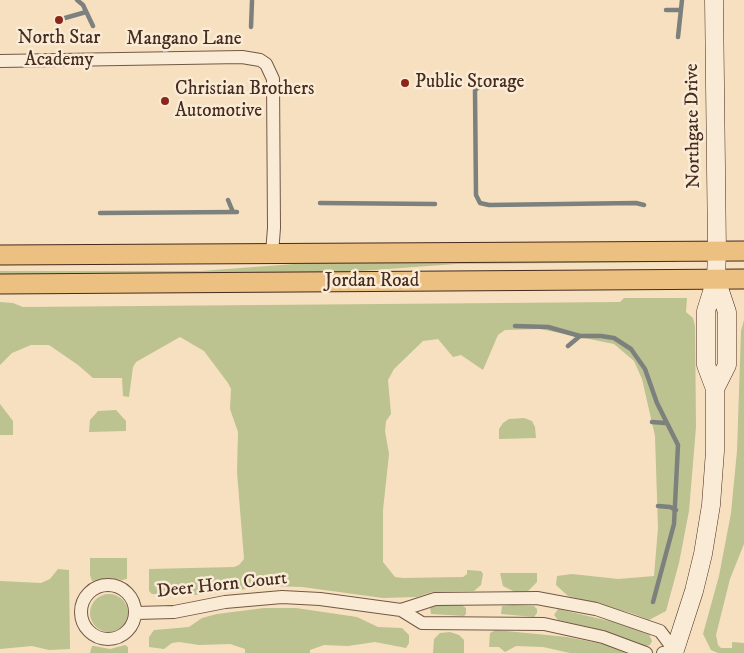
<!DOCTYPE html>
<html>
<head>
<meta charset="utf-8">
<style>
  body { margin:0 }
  canvas { display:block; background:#f6e0bf }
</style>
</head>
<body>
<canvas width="744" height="653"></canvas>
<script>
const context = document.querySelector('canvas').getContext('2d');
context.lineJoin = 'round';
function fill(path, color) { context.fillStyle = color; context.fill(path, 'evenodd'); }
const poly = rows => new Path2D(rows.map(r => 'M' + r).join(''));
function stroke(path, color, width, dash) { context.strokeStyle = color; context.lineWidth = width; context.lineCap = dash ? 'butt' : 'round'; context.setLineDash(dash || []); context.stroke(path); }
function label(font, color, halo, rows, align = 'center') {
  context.font = font + ' "IM FELL DW Pica",serif'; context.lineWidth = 5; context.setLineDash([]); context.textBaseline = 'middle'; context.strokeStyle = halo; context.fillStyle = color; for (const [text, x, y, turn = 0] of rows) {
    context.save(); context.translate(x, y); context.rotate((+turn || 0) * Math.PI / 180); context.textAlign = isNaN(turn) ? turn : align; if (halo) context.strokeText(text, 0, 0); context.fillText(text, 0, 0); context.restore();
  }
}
fill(poly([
  [677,259,675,262,456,264,333,273,0,276,0,271,201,271,334,261],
  [624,298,687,298,686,312,693,318,695,326,696,427,689,511,679,563,666,611,649,620,631,613,568,596,556,585,557,576,572,574,618,579,654,576,658,528,655,436,642,379,634,361,614,344,540,329,505,330,498,335,483,370,461,355,453,357,438,339,423,341,394,369,388,380,391,414,386,421,385,431,389,454,383,510,383,562,395,577,403,578,463,577,467,574,467,570,481,571,483,574,481,585,474,591,432,592,417,597,383,598,302,587,270,586,195,595,152,594,149,591,149,569,234,567,239,565,244,559,237,472,238,432,230,409,231,389,228,383,204,351,180,337,136,362,133,367,129,397,123,396,122,378,93,378,78,365,49,345,31,345,12,353,0,365,0,302,13,303,23,307,620,302],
  [744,320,744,544,730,579,716,635,718,645,721,648,732,648,732,642,744,643,744,653,718,653,711,650,703,634,719,576,731,513,737,451,741,331],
  [0,404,13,421,13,435,0,435],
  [116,410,126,421,126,431,89,432,90,420,98,411],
  [524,418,532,421,535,427,536,438,499,439,499,429,503,423,509,419],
  [90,558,127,558,127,579,122,580,109,578,92,581,90,575],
  [58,569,69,570,70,649,49,650,32,646,0,649,0,581,41,583,50,579],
  [500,573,537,573,537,582,528,591,515,592,503,586],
  '90 613a19 19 0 1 1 38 0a19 19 0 1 1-38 0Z',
  [460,604,466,608,466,614,464,616,431,614,430,607,434,605],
  [512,605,534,606,537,609,537,613,534,617,501,614,502,606],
  [264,608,296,608,357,617,378,627,402,628,409,635,409,643,406,648,375,642,348,646,324,645,310,650,310,653,245,653,245,649,230,644,199,645,179,642,172,643,164,649,149,647,149,637,154,630,189,627,202,618,217,614],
  [558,609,618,623,649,634,652,641,650,645,643,647,601,630,558,620,554,615],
  [496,630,567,637,608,645,626,653,570,653,543,647,516,646,505,652,499,647,489,647,490,633],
  [450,632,459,635,464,640,464,653,433,653,434,639,440,633],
  [125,645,128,647,128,653,90,653,92,646,94,646,110,649]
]), '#bdc291');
stroke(poly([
  [77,0,83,5,93,26],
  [666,10,680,10],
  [65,18,86,12],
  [251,27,252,1],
  [678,37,682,0],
  [484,84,475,90,476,195,480,203,489,205,636,203,644,205],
  [228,200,233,212],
  [320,203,435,204],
  [100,213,237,212],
  [515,326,548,327,580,336],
  [568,346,580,336,601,336,614,338,631,349,645,369,657,403,678,445,674,524,653,602],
  [652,422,665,423],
  [658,506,670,507,676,510]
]), '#7d817d', 4.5);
const street = poly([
  [0,61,242,57,260,60,266,64,273,79,274,228,272,253],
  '81 612a27 27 0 1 1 54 0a27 27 0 1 1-54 0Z',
  [401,610,422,623,544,624,603,637,646,653],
  [136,613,174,612,225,602,282,597,320,599,401,610,435,599,537,598,596,609,660,631,675,651,663,653]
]);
const secondary = poly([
  [715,389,727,365,727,312,716,279],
  [674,653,694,591,703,554,711,505,715,451,715,389,706,365,706,311,716,279,717,251,714,0]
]);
const primary = poly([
  [0,255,744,251],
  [0,284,744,279]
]);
stroke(street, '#735846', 14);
stroke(secondary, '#472b1e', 19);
stroke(primary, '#472b1e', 21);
stroke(street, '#f9ebd5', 12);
stroke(secondary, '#f9ebd5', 18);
stroke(primary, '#ebc080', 19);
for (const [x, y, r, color] of [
  [59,20,5,"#8f2418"],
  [405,83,5,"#8f2418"],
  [165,101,5,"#8f2418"]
]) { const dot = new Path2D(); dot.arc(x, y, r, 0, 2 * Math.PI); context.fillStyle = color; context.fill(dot); stroke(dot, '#f9ebd5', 2); }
label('19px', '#472b1e', '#f9ebd5', [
  ["North Star",59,39,"center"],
  ["Academy",59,61,"center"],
  ["Public Storage",415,83],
  ["Christian Brothers",175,90],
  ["Automotive",175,112]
], 'left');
label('19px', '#472b1e', '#f9ebd5', [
  ["Mangano Lane",184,40],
  ["Northgate Drive",694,126,-91],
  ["Jordan Road",372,282],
  ["Deer Horn Court",222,586,-6]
]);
</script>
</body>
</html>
